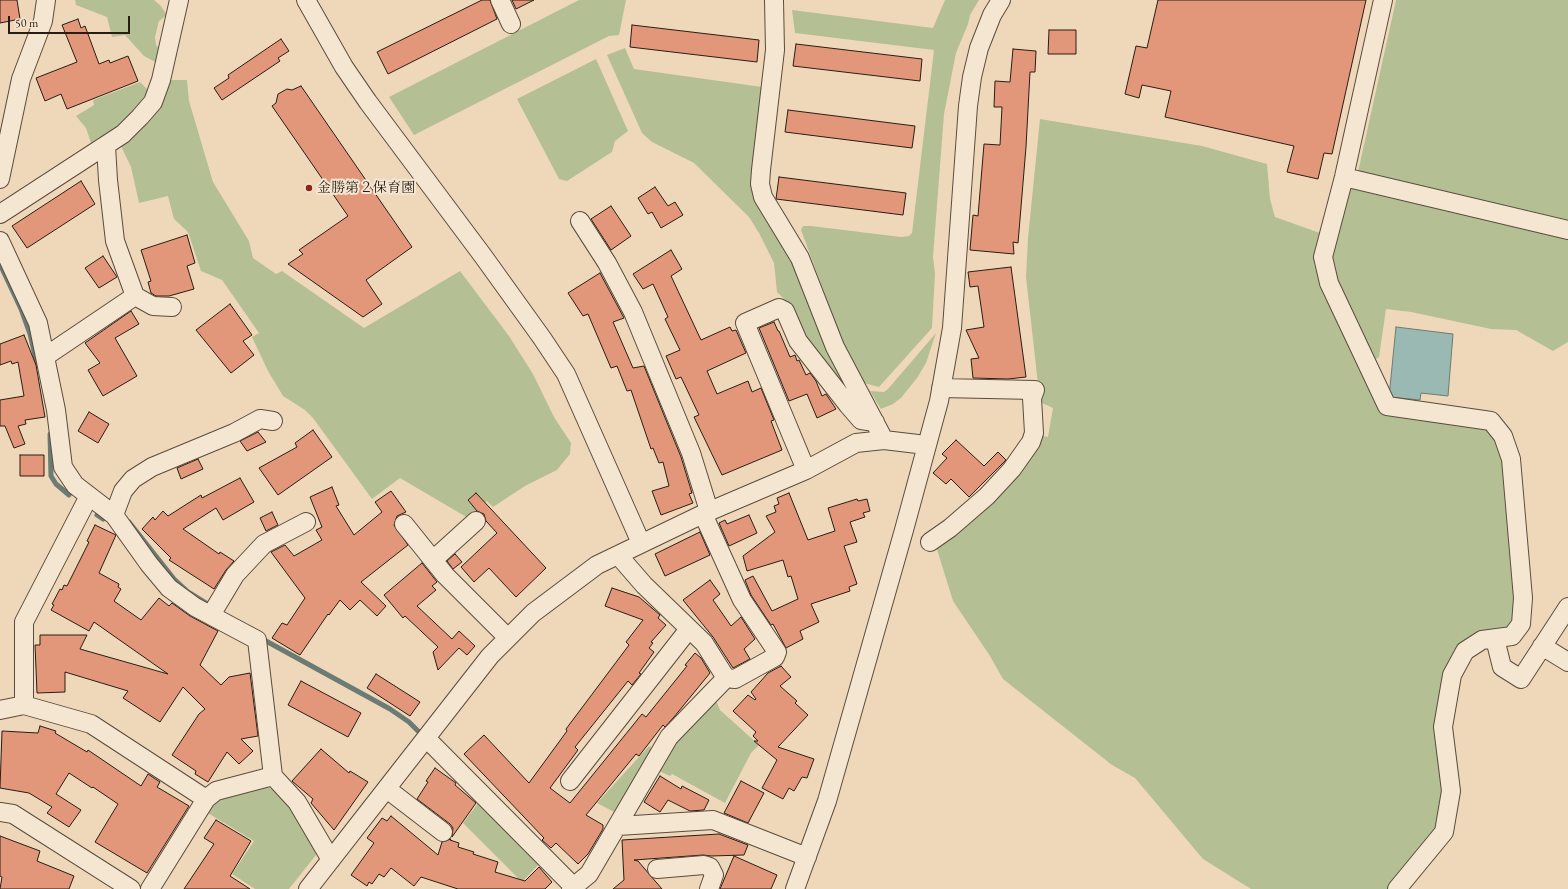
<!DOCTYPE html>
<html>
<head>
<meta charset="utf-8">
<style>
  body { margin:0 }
  #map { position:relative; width:1568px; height:889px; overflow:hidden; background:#efd8ba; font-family:"EB Garamond",serif }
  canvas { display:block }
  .scale { position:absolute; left:8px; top:16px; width:122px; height:18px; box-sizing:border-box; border:2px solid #281d14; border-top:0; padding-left:5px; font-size:12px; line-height:14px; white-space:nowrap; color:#281d14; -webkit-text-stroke:3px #f5e6d2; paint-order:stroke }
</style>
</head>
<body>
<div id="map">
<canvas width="1568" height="889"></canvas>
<div class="scale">50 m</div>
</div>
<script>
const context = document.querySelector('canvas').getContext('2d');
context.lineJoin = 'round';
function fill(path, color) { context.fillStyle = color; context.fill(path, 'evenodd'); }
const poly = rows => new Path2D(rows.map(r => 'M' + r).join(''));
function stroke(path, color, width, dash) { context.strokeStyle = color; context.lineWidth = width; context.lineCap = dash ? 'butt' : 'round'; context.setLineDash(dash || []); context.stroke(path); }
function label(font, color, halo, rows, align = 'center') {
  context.font = font + ' "EB Garamond","Noto Serif JP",serif'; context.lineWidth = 4; context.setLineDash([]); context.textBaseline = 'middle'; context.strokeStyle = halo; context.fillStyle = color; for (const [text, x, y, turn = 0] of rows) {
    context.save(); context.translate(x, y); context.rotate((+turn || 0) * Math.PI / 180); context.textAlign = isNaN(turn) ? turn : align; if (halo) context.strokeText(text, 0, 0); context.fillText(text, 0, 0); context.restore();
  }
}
fill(poly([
  [75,0,154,0,160,5,167,15,159,21,155,37,156,45,162,51,159,64,144,56,125,35,112,37,107,17,76,5],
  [579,0,626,0,619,35,609,36,414,135,389,97],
  [945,0,979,0,970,15,968,24,956,53,944,114,933,257,935,274,932,328,879,387,864,383,844,346,801,230,803,226,811,226,901,237,909,236,912,233,934,50,795,33,792,10,933,28],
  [1396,0,1568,0,1568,220,1358,172],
  [625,48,634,69,762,87,751,184,755,197,800,278,862,414,813,351,789,304,777,292,774,263,759,233,749,217,694,163,652,142,642,133,607,55],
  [596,59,628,131,615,141,612,152,567,181,559,179,517,99],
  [167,80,187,80,189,101,213,182,249,241,253,258,276,274,282,271,364,328,460,271,509,336,533,374,554,417,571,443,570,454,557,470,525,486,493,507,487,501,468,518,400,478,372,499,313,418,305,410,283,396,268,371,252,337,259,333,222,280,201,271,188,232,174,219,168,196,139,203,131,167,120,144],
  [140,82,150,92,146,102,102,141,99,137,91,143,86,128,76,116,94,105,93,100],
  [1040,119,1202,146,1267,164,1270,199,1275,217,1320,233,1314,263,1384,414,1488,428,1501,444,1519,600,1513,627,1490,633,1446,678,1446,791,1437,832,1390,889,1251,889,1203,859,1135,778,1112,765,1003,679,990,656,953,601,935,543,1038,435,1048,437,1053,408,1040,402,1026,277,1028,238],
  [1348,188,1568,239,1568,342,1553,351,1516,330,1491,329,1411,312,1386,309,1379,357,1373,361,1329,265],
  [936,333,926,363,917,378,901,398,893,404,881,409,870,391,884,392,888,389],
  [715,698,720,710,759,745,751,753,725,803,672,774,670,776,659,771,669,749],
  [649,746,653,749,616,813,597,803],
  [264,786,279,792,295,813,315,849,316,855,289,889,255,889,232,874,254,841,206,812,211,804,222,796],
  [479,802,540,863,522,882,463,823]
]), '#b4c094');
const water = poly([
  [1396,327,1453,334,1448,396,1421,393,1420,400,1389,397,1396,327]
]);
fill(water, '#9ab9b2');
stroke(water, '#6c7b73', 1);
stroke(poly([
  [0,264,21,309,30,334,37,364],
  [50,434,51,476,56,484,69,495],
  [97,515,103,519],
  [129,522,174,579,188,592,209,605],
  [266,641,390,709,409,722,418,731]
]), '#6c7b73', 5);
const building = poly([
  [0,0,17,0,20,19,0,23,0,0],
  [482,0,490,0,497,19,388,74,377,52,482,0],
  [512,0,534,0,516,9,512,0],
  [1158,0,1366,0,1332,154,1324,153,1318,179,1287,172,1294,146,1165,117,1171,91,1142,85,1139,98,1125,94,1136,46,1147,48,1158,0],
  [78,19,81,28,85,26,99,64,109,60,110,63,128,56,138,81,67,109,61,94,45,101,36,78,77,62,62,25,78,19],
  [632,25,759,40,757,62,630,47,632,25],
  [1049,30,1076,30,1076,54,1048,54,1049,30],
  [281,39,289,51,278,58,280,61,222,100,214,88,229,78,228,75,281,39],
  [796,44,922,59,920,81,793,66,796,44],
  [1013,49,1036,51,1035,72,1030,72,1026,147,1018,243,1013,242,1014,254,970,250,973,215,978,216,984,144,1000,145,1002,107,994,107,995,81,1010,82,1013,49],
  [301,86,412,247,366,280,382,304,363,317,288,264,303,254,299,250,348,216,272,106,276,103,278,94,287,89,292,90,301,86],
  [788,110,915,126,912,148,785,132,788,110],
  [779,177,906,193,903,215,776,199,779,177],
  [81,181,95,204,27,248,12,226,81,181],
  [655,187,668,206,675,202,683,215,661,228,652,212,648,214,638,198,655,187],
  [611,206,631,236,611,250,591,219,611,206],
  [187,235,195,263,187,266,194,289,169,296,156,296,151,293,148,282,151,281,141,250,187,235],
  [671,250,682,269,671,276,701,340,730,327,732,331,736,330,746,353,707,371,717,394,748,381,752,392,761,388,774,420,771,421,782,450,722,475,694,417,699,415,681,377,676,379,666,356,680,350,665,319,668,317,653,284,643,289,633,274,671,250],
  [103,256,117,277,99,288,85,268,103,256],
  [1011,267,1026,377,1008,379,973,378,971,359,979,358,966,330,984,327,978,286,970,287,968,272,1011,267],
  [600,273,624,318,613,322,633,368,644,366,681,457,692,493,689,494,693,503,661,515,652,491,669,486,663,462,659,463,653,448,651,449,631,390,627,391,617,366,611,368,588,314,583,316,568,293,600,273],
  [230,304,252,335,243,341,254,355,231,373,196,330,230,304],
  [131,311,139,324,115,338,137,376,103,396,88,370,100,363,85,343,131,311],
  [774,322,778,331,779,331,790,357,795,355,797,361,799,360,806,375,810,373,816,381,822,396,826,394,836,409,817,418,807,394,789,401,759,328,774,322],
  [24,335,36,365,45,417,25,420,26,424,18,426,25,444,14,448,5,426,0,426,0,400,24,396,18,362,12,364,11,361,0,365,0,344,24,335],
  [89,412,109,424,98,443,78,431,89,412],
  [313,430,332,457,278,495,259,468,297,447,295,443,313,430],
  [258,432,266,442,247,451,240,441,258,432],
  [956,440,984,466,998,452,1006,460,969,497,951,479,946,484,933,473,947,458,942,454,956,440],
  [20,455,44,455,44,476,20,476,20,455],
  [198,459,203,469,181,479,177,468,198,459],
  [240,478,254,502,223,520,216,508,183,529,219,554,220,552,234,561,226,570,214,589,169,560,171,558,142,529,153,517,155,520,163,511,168,516,201,495,202,498,240,478],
  [332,487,339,505,336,506,354,535,382,512,375,502,391,491,406,512,397,516,394,525,408,545,361,582,386,606,377,616,360,600,350,610,340,600,329,615,328,614,300,655,272,638,282,623,287,625,305,598,271,552,285,545,294,556,322,540,316,530,322,527,310,497,332,487],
  [476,493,546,568,516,597,489,568,474,582,461,567,497,533,486,521,484,514,477,511,468,500,476,493],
  [789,493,808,540,835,531,828,508,857,499,858,501,867,499,870,511,863,513,865,517,850,522,857,542,844,546,857,584,849,587,850,591,811,604,819,622,800,631,803,639,786,648,773,624,771,625,751,595,745,580,753,576,772,611,798,599,791,576,788,577,783,560,747,571,743,556,775,532,766,516,776,512,774,506,779,504,777,498,789,493],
  [272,512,278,525,266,531,260,518,272,512],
  [749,515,757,533,729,546,719,523,725,520,727,524,749,515],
  [95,525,116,535,99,573,119,584,118,587,121,589,114,601,141,620,159,598,169,606,172,603,190,616,218,631,200,665,221,685,229,677,250,673,258,736,241,739,253,751,239,764,227,752,208,782,195,774,196,771,172,755,199,714,205,709,183,687,160,722,123,698,128,691,65,672,65,692,37,693,35,645,40,645,40,635,87,635,80,649,168,674,94,622,89,631,51,610,54,605,52,604,60,589,62,590,64,585,67,586,89,542,87,541,95,525],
  [700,532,710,555,665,576,655,554,700,532],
  [455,554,462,562,453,569,447,561,455,554],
  [422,563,437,582,432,586,436,590,417,606,452,639,459,631,475,646,467,655,459,648,438,670,433,652,438,647,405,616,403,618,384,595,422,563],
  [710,580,720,594,713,600,731,626,741,617,755,639,744,649,750,659,733,668,713,637,683,600,710,580],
  [612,588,639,597,660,615,658,618,666,625,651,642,653,643,649,648,654,652,639,673,641,674,632,685,628,681,575,747,578,750,550,788,570,803,642,714,646,717,687,666,685,665,695,653,701,658,710,673,674,717,665,727,663,725,639,756,636,754,586,815,603,825,603,829,588,854,578,864,556,843,551,848,542,840,544,838,464,754,484,735,529,783,567,731,566,729,629,645,626,642,643,620,605,606,612,588],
  [781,666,791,677,780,686,797,701,795,703,808,715,778,747,814,759,807,778,802,777,794,791,789,788,783,799,762,788,777,760,754,741,758,741,753,736,756,732,733,711,748,695,755,700,756,699,751,692,768,673,781,666],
  [376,674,420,702,410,716,367,688,376,674],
  [301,681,361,713,348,737,288,705,301,681],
  [40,726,56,731,55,733,87,752,88,750,141,786,148,774,160,782,157,787,189,806,147,873,95,842,118,804,93,787,92,788,69,773,56,794,81,810,69,827,47,813,52,807,29,793,0,788,2,731,38,733,40,726],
  [321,749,349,773,350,771,368,782,334,830,311,803,313,799,292,781,321,749],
  [435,768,456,783,455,785,476,803,452,837,453,828,450,824,417,799,428,782,426,781,435,768],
  [660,776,681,789,682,786,709,800,704,810,690,811,668,800,660,812,644,802,660,776],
  [741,781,764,793,748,823,724,813,741,781],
  [391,816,438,855,442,842,451,839,450,840,459,843,458,847,474,852,473,854,498,862,495,872,525,881,539,867,552,882,545,889,458,889,421,877,414,886,391,868,384,877,379,874,372,884,369,882,367,886,351,875,374,843,367,838,382,818,387,821,391,816],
  [216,820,251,841,230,876,250,889,184,889,214,844,204,838,216,820],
  [719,834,748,845,744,855,711,856,703,855,634,860,638,861,662,889,613,889,624,880,622,840,719,834],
  [0,836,40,851,37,861,74,876,69,889,0,889,2,877,0,876,0,836],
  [734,856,777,875,771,889,720,889,734,856]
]);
fill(building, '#e3977a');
stroke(building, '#281d14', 1);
const minor = poly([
  [306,0,344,67,368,102,483,256,542,338,566,374,641,543],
  [500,0,511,24],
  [774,0,775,50,761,170,760,184,763,197,800,258,835,347,884,440],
  [1383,0,1344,177,1323,257,1329,283,1387,406,1491,421,1503,436,1511,459,1523,598,1521,624,1512,636,1482,640,1465,651,1452,675,1443,727,1451,791,1444,832,1397,889],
  [1344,177,1568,230],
  [0,179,21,79,43,21,46,0],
  [0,214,123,134,140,117,153,102,161,80,179,0],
  [580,221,607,263,633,312,691,453,709,511],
  [0,241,38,323,56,410,63,467,75,485,114,515,149,564,169,588,195,607,257,640,273,776,297,802,331,860],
  [135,296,153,306,172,307],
  [46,356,135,296,115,241,108,180,106,146],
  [806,470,745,323,779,308,785,311,798,341,848,405,861,420,875,422],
  [703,514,742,600,777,652,775,657,735,679,726,678],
  [114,515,123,491,133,479,152,467,234,433,260,419,273,421],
  [404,524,445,575,508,638],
  [930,542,950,528,987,496,1012,469,1031,442,1034,433,1032,398,1035,390,941,388],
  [433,560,476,521],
  [211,615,235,575,264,544,306,522],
  [1495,639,1502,667,1521,679,1568,607],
  [1542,646,1568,662],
  [24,705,24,622,89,496],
  [0,710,24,705,91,724,206,799],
  [426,738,574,887],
  [570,781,689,629],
  [387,789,443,832],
  [0,812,13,814,131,889],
  [618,826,713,820,807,857],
  [657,869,704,865,710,867,714,875,709,889],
  [150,889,206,799,216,791,273,776],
  [308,889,490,656,533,613,597,565,703,514,806,470,856,443,884,440,926,445],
  [571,889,589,874,669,737,726,678,704,643,644,585,618,555],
  [795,889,827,801,904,530,939,401,952,328,968,106,972,77,979,48,992,15,1001,0]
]);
stroke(minor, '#5a4c3e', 20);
stroke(minor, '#f5e6d2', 18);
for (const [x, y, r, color] of [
  [309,188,4,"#8f2418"]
]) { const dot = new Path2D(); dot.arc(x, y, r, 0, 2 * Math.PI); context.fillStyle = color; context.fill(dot); stroke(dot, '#f5e6d2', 1.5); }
label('14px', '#281d14', '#f5e6d2', [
  ["金勝第２保育園",317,188]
], 'left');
</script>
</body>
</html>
